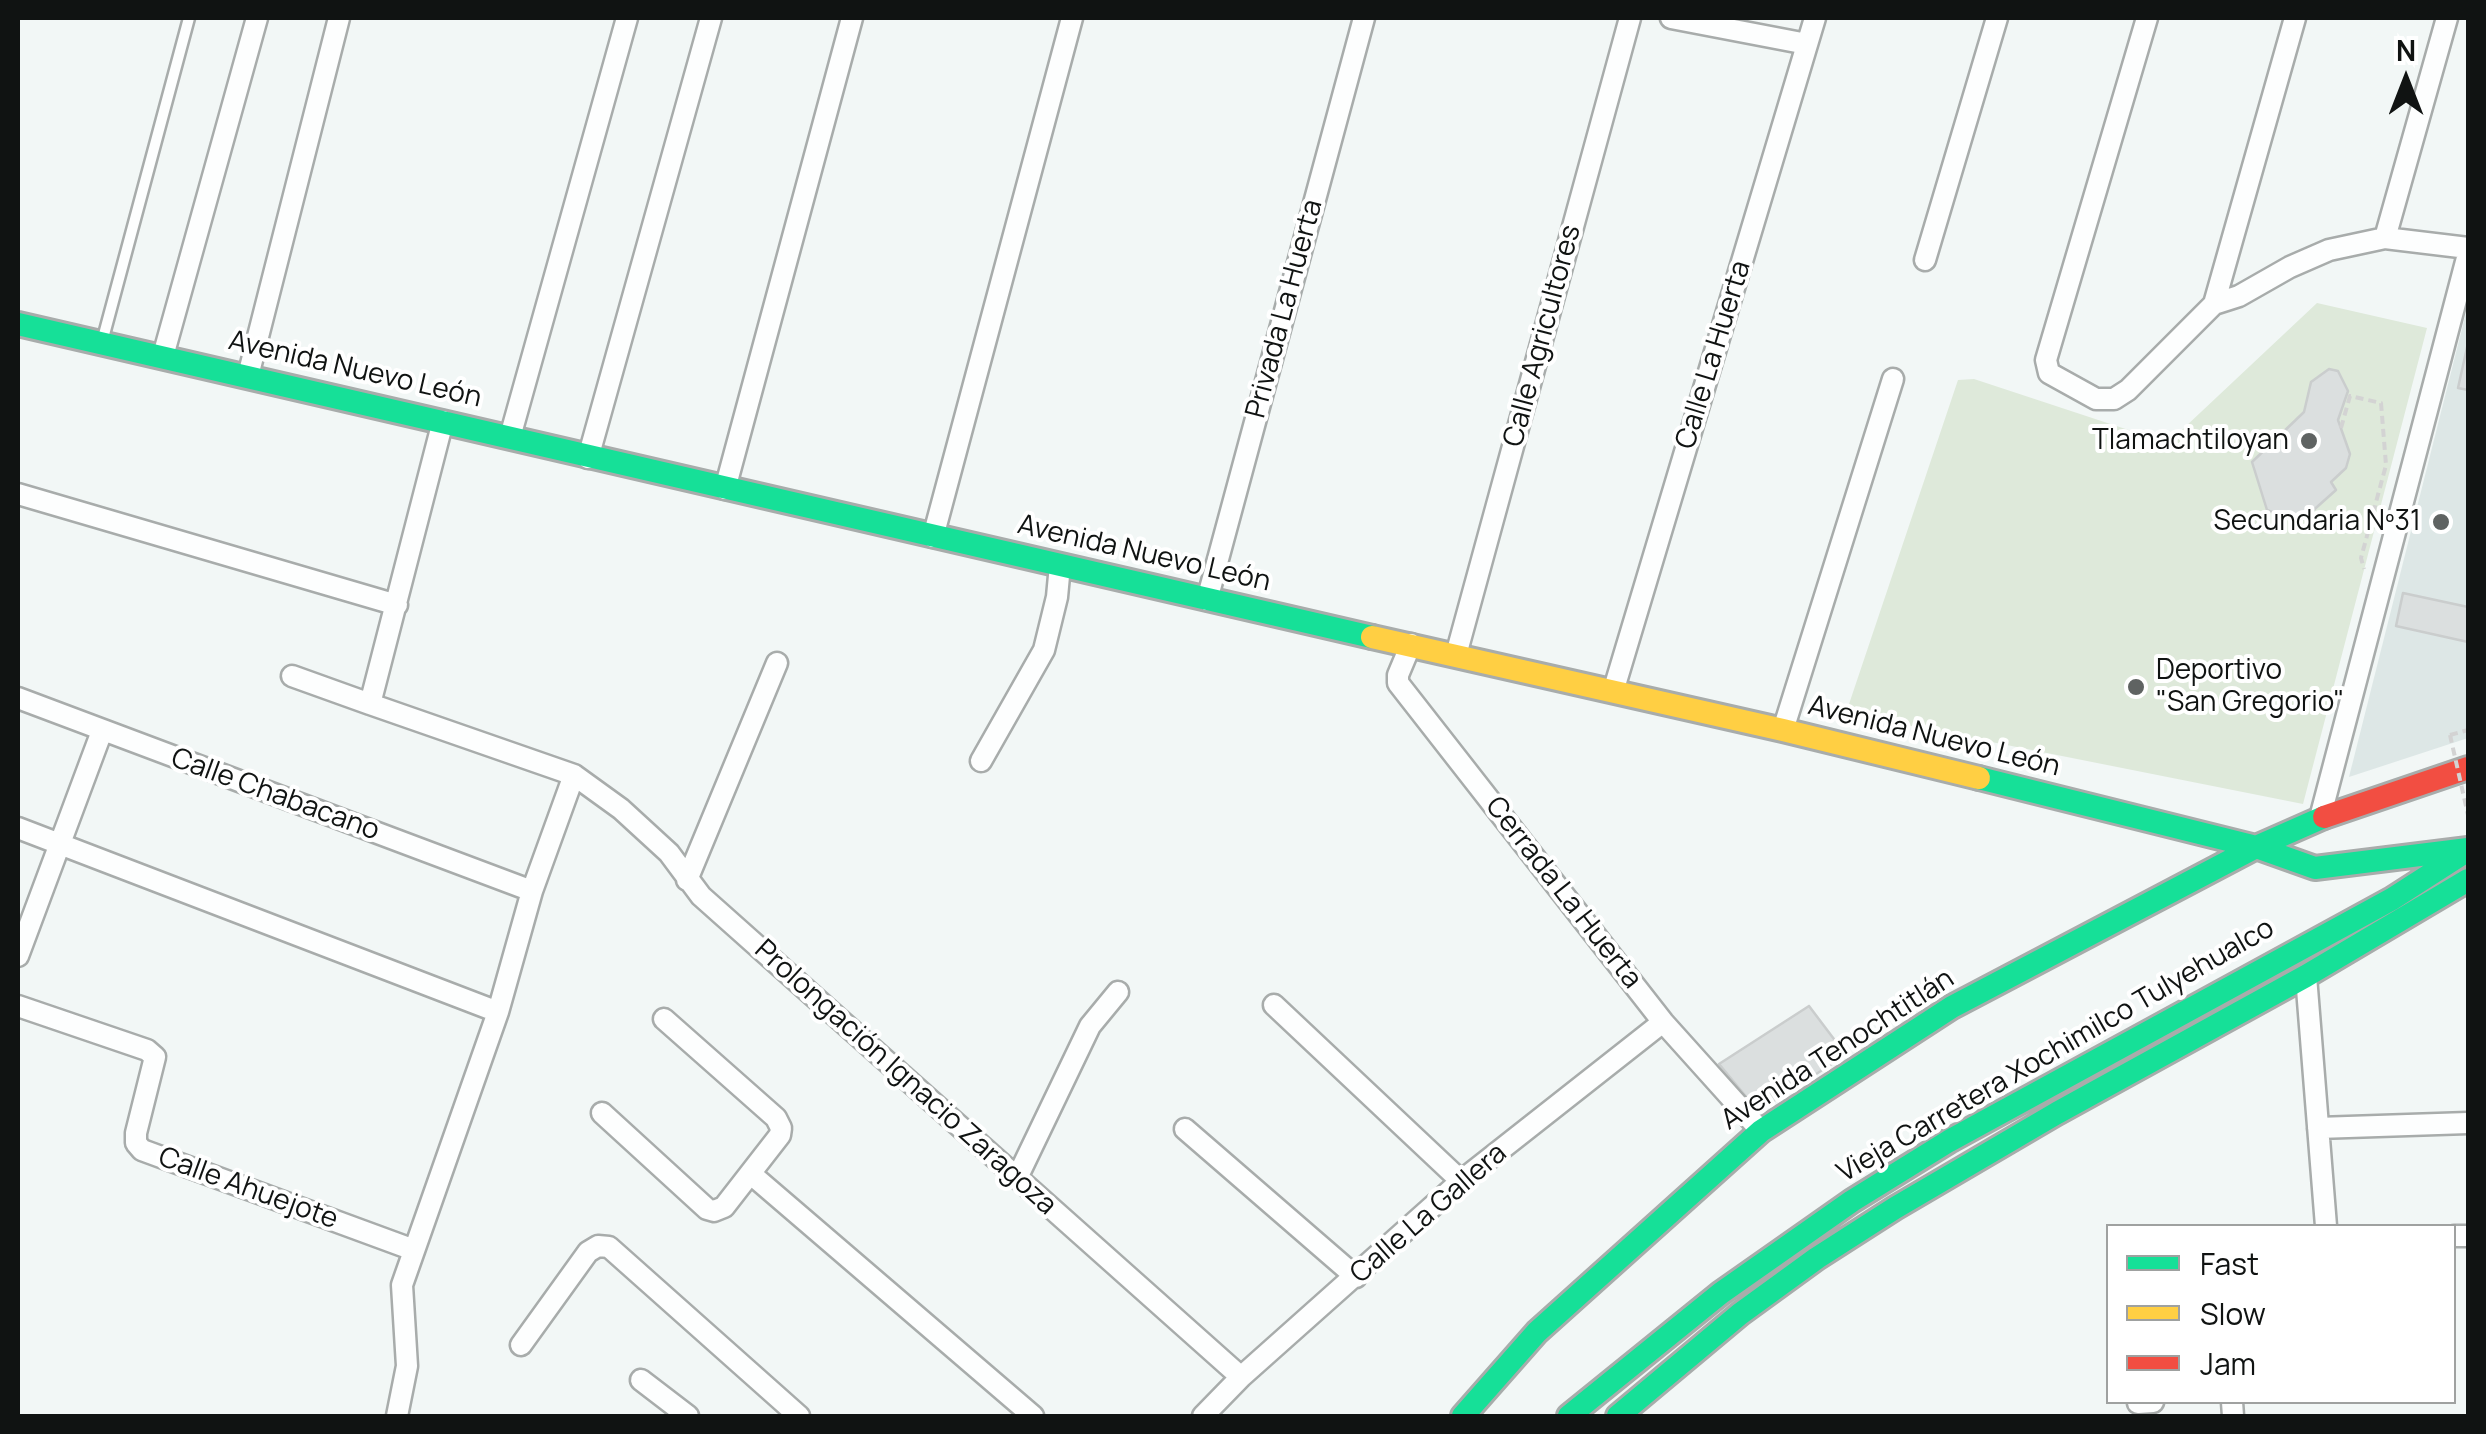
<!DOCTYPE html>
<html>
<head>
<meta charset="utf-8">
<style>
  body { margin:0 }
  #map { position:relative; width:2486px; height:1434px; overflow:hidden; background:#f2f7f6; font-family:Manrope,sans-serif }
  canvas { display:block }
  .frame { position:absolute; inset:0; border:20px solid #101312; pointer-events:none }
  .legend { position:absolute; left:2106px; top:1224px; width:350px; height:180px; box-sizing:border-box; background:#fff; border:2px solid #9fa1a0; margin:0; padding:12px 18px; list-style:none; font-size:30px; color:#101312 }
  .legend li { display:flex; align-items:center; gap:20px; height:50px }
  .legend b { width:50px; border:2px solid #9fa1a0 }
  .north { position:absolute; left:2356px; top:30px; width:100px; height:100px; -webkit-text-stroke:8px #fff; paint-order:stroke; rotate:0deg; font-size:28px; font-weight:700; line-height:40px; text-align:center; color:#101312 }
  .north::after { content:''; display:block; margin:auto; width:35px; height:45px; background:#101312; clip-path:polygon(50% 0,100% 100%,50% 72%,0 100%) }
</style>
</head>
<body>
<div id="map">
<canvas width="2486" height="1434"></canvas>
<div class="frame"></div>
<ul class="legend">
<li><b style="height:12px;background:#16e098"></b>Fast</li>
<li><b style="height:12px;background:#ffcf43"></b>Slow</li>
<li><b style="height:12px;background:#f24e42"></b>Jam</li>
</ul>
<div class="north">N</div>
</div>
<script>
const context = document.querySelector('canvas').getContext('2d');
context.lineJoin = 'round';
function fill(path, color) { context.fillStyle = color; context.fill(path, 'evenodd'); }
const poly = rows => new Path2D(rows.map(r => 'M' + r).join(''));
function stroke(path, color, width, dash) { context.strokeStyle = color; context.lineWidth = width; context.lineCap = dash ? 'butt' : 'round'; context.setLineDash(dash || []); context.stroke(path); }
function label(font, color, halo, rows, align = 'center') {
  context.font = font + ' Manrope,sans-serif'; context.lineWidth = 8; context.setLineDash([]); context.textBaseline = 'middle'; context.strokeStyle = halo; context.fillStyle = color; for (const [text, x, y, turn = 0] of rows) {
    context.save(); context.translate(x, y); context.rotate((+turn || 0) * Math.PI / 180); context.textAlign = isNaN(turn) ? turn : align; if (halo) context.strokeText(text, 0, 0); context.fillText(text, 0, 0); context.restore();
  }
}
fill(poly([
  [2468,305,2468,738,2349,777]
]), '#dde7e6');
fill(poly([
  [2317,303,2427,328,2303,804,1846,713,1958,380,1974,379,2168,443]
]), '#dee9da');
const building = poly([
  [2468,343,2468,390,2458,388,2468,343],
  [2329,369,2338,371,2348,391,2338,420,2350,454,2346,468,2331,482,2336,490,2299,523,2267,510,2252,462,2304,412,2311,382,2329,369],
  [2403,593,2468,607,2468,642,2396,626,2403,593],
  [1809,1006,1846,1055,1758,1111,1719,1064,1809,1006]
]);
fill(building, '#dbdfdf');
stroke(building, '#cacdcd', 2.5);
const lane = poly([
  [102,342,189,18]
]);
const street = poly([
  [1671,18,1807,44],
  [2147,18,2046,360,2049,373,2096,399,2114,399,2128,390,2214,304,2239,296,2290,267,2329,250,2385,238,2468,248],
  [2385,238,2447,18],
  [1925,260,1997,18],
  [2214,304,2295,18],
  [163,356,257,18],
  [248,376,339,18],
  [443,421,370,704,574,775,621,809,669,853,701,896,1241,1377],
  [510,437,627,18],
  [588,458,711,18],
  [725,489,852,18],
  [18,494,397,605],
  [933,537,1072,18],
  [1207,600,1364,18],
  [1411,644,1398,675,1398,683,1663,1022,1761,1131],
  [1456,655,1630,18],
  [292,676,370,704],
  [1613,692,1815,18],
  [18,698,532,891],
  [1783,730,1893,379],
  [981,761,1044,650,1057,597,1060,565],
  [2320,818,2468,254],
  [18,828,498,1012],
  [687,880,777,663],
  [18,956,102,731],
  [2306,976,2326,1226],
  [1274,1005,1461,1181],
  [18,1006,147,1050,155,1057,136,1133,136,1143,142,1150,414,1250],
  [602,1113,707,1209,714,1211,724,1207,780,1135,781,1128,776,1118,664,1019],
  [2318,1128,2468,1123],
  [1185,1129,1356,1277],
  [751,1174,1033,1416],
  [1017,1178,1090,1026,1118,992],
  [2454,1236,2468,1236],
  [521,1345,588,1252,598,1246,609,1247,799,1416],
  [641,1380,688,1416],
  [2232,1402,2233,1416],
  [2138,1403,2153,1402],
  [397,1416,407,1366,402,1285,498,1012,532,891,574,775],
  [1203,1416,1241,1377,1461,1181,1663,1022]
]);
const fast = poly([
  [18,324,1372,637],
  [1979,778,2256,847,2315,868,2468,849],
  [1463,1416,1537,1332,1761,1131,1952,1007,2256,847,2324,817],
  [1569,1416,1721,1293,1852,1201,1949,1141,2392,899,2462,854],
  [1618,1416,1740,1314,1817,1258,1895,1208,2057,1113,2306,976,2468,880]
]);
const slow = poly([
  [1372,637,1783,730,1979,778]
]);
const jam = poly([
  [2324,817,2468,768]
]);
stroke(lane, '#a8acab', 15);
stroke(street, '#a8acab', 25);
stroke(fast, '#a8acab', 28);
stroke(slow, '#a8acab', 28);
stroke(jam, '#a8acab', 28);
stroke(poly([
  [2341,428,2350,396,2381,403,2386,465,2361,558,2364,569],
  [2450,735,2468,730]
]), '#d3d3d3', 4, [8, 5]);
stroke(lane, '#fdfefe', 10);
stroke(street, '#fdfefe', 20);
stroke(fast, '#16e098', 22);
stroke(slow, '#ffcf43', 22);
stroke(jam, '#f24e42', 22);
stroke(poly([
  [2450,735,2468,815]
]), '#d3d3d3', 4, [8, 5]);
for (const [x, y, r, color] of [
  [2309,441,10,"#5f6362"],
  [2441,522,10,"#5f6362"],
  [2136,687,10,"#5f6362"]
]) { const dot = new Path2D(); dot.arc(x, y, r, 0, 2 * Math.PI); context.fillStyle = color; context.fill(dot); stroke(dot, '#fff', 4); }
label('28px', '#101312', '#fff', [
  ["Privada La Huerta",1285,309,-75],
  ["Calle Agricultores",1543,336,-75],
  ["Calle La Huerta",1714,355,-73],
  ["Avenida Nuevo León",355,370,13],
  ["Avenida Nuevo León",1144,554,13],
  ["Avenida Nuevo León",1934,737,14],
  ["Calle Chabacano",275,795,20],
  ["Cerrada La Huerta",1563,893,52],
  ["Avenida Tenochtitlán",1838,1050,-33],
  ["Vieja Carretera Xochimilco Tulyehualco",2056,1051,-30],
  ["Prolongación Ignacio Zaragoza",905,1078,42],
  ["Calle Ahuejote",248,1189,20],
  ["Calle La Gallera",1429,1214,-41]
]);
label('28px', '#101312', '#fff', [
  ["Tlamachtiloyan",2289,441],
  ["Secundaria Nº31",2421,522],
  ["Deportivo",2156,671,"left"],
  ["\"San Gregorio\"",2156,703,"left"]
], 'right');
</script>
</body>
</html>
